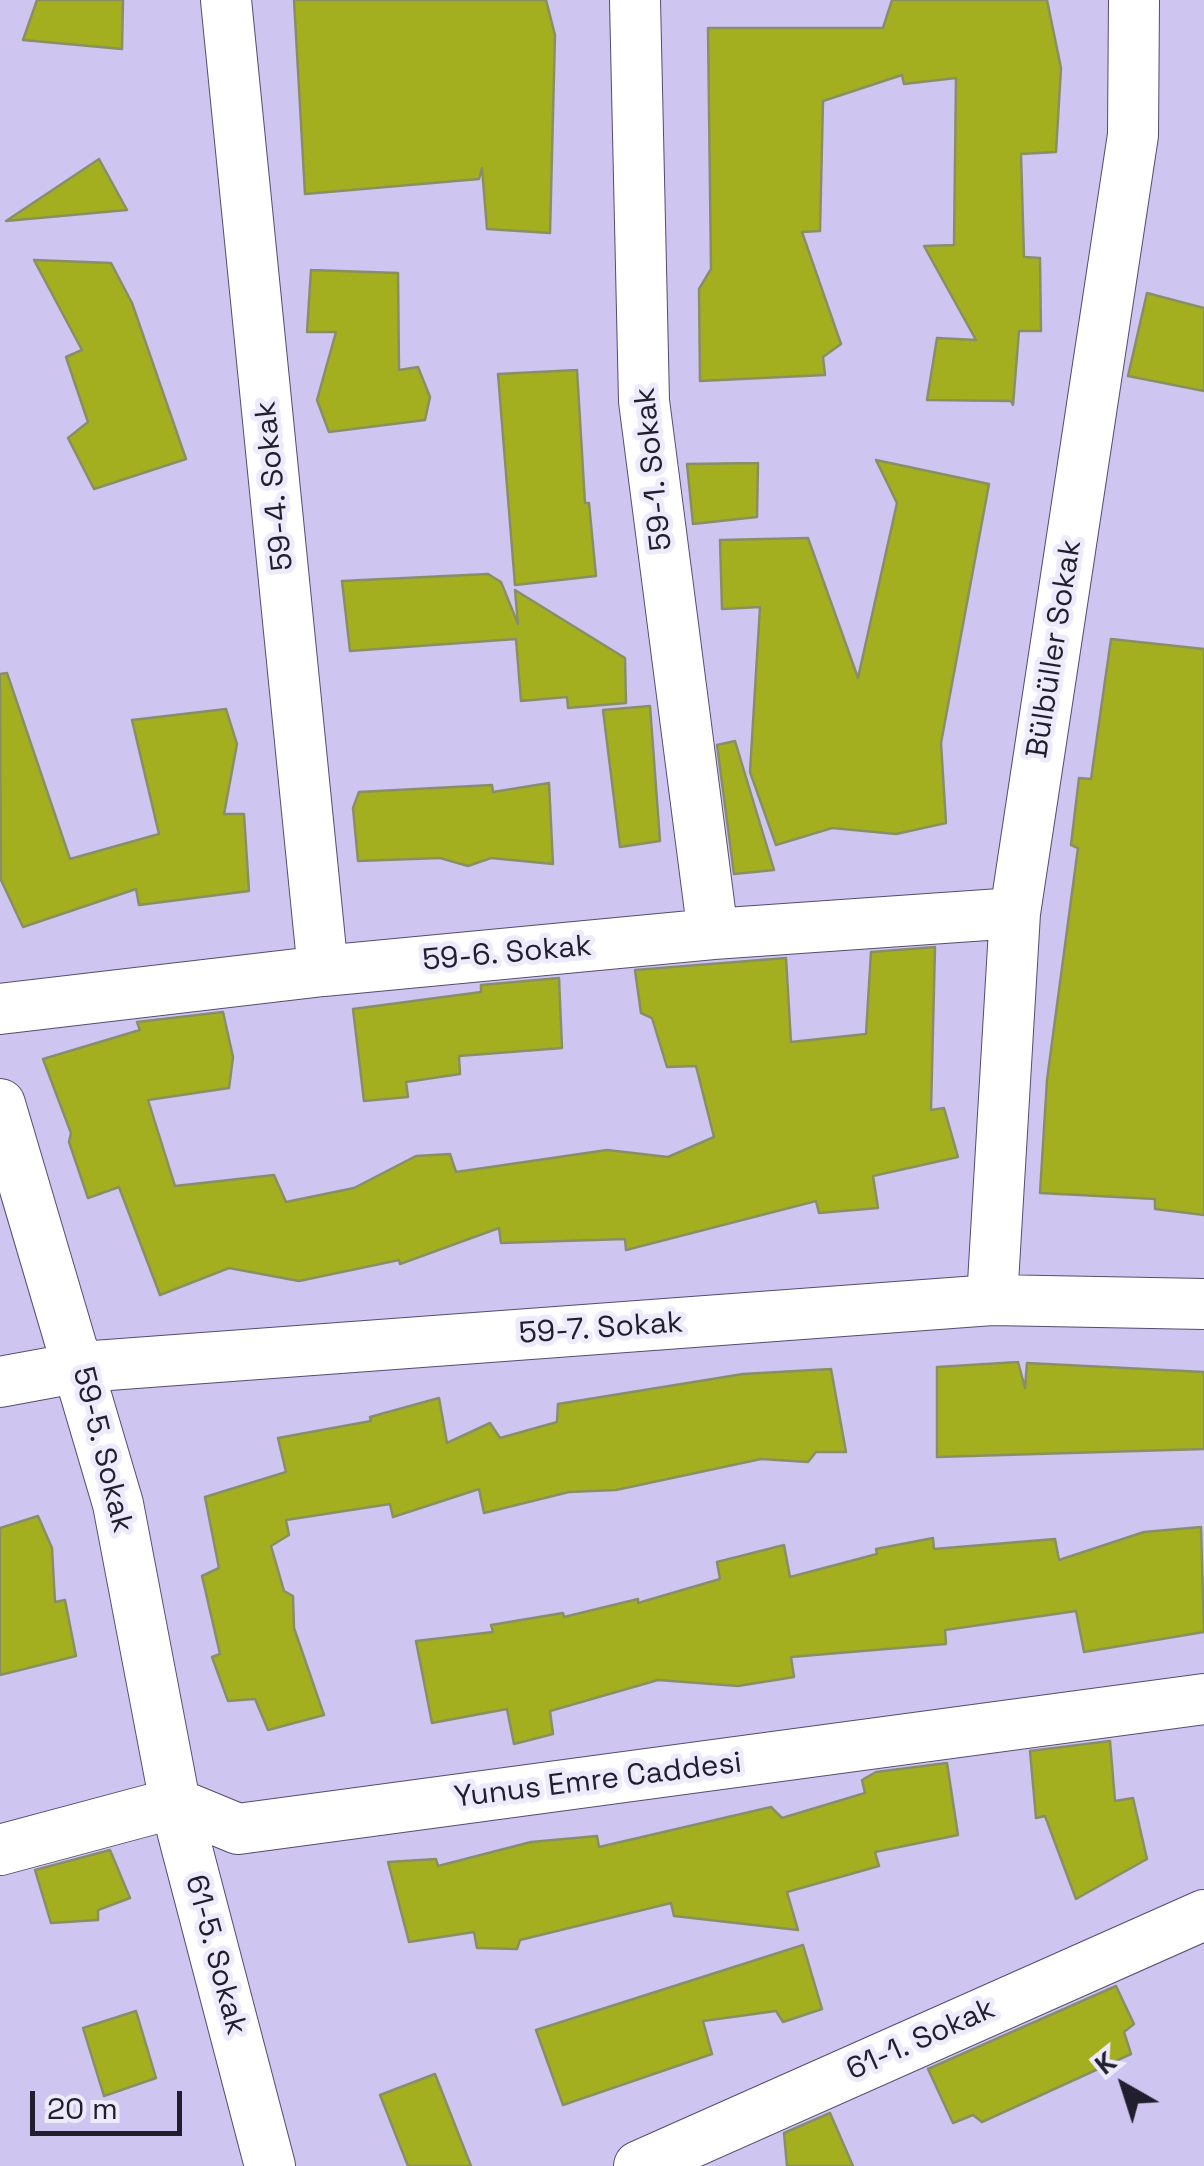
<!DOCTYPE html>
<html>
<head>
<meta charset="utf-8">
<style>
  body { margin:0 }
  #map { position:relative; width:1204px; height:2166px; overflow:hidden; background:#cec5f0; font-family:"Space Grotesk",sans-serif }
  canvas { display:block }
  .north { position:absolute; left:1074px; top:2036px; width:100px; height:100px; -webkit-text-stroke:8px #edeafc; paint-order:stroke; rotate:321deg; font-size:28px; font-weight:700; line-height:40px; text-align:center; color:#211e2d }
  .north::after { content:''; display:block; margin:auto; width:35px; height:45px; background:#211e2d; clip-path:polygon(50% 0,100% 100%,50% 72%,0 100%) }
  .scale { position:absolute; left:30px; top:2091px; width:152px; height:45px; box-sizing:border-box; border:5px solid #211e2d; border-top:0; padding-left:12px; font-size:30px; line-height:35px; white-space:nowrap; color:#211e2d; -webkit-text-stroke:8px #edeafc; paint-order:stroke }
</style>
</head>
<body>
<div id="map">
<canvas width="1204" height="2166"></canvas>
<div class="north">K</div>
<div class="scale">20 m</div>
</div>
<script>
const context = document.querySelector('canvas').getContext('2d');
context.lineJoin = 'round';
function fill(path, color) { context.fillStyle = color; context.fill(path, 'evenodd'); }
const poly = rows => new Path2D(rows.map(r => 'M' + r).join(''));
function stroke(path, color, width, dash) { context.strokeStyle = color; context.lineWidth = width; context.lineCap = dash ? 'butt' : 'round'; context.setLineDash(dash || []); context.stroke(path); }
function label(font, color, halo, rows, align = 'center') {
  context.font = font + ' "Space Grotesk",sans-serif'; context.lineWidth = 10; context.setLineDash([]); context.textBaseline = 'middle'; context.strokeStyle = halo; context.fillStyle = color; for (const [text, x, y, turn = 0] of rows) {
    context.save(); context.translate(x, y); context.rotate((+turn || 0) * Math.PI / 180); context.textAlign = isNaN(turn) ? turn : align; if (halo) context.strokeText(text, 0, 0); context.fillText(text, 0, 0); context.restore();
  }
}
const building = poly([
  [37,0,123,0,122,49,23,40,37,0],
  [294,0,546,0,555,35,550,233,487,229,482,168,479,179,305,194,294,0],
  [892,0,1047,0,1061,68,1056,152,1021,154,1024,257,1040,258,1041,331,1019,331,1013,405,1011,401,927,400,937,338,976,340,924,246,954,245,956,78,904,84,902,75,823,101,820,231,802,232,841,344,823,357,825,375,700,381,699,289,711,269,708,28,883,28,892,0],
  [99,159,127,210,6,221,99,159],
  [34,260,111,263,132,303,186,459,94,489,68,438,88,422,66,357,82,350,34,260],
  [311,270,398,273,399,370,418,367,430,397,425,420,329,432,317,400,336,332,307,332,311,270],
  [1147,293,1204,308,1204,391,1128,376,1147,293],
  [577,370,585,503,589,503,596,576,515,585,498,374,577,370],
  [876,460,989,484,941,743,946,823,896,834,832,828,776,845,750,772,760,607,722,609,720,540,808,538,858,678,897,503,876,460],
  [758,463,757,517,693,524,687,464,758,463],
  [488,574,501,582,518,624,515,590,625,658,626,703,568,708,567,697,521,701,516,639,350,651,342,581,488,574],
  [1111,639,1204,649,1204,1215,1155,1209,1155,1199,1040,1193,1047,1080,1078,848,1071,845,1079,778,1091,779,1111,639],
  [7,673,70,859,159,834,132,720,226,709,237,744,224,814,244,814,249,891,139,905,136,889,23,927,1,880,0,674,7,673],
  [650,706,660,841,620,847,603,710,650,706],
  [735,741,774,870,734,874,717,745,735,741],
  [549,783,553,864,491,858,468,866,440,858,358,861,353,808,359,792,492,785,493,792,549,783],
  [935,947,931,1110,944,1108,958,1157,873,1176,878,1208,819,1213,816,1201,626,1250,625,1239,501,1243,499,1228,400,1264,399,1260,299,1281,229,1268,160,1295,119,1187,88,1198,69,1142,71,1133,43,1059,140,1030,137,1022,223,1012,233,1057,229,1088,148,1100,175,1186,274,1175,286,1202,354,1188,416,1156,450,1154,456,1172,607,1150,668,1157,714,1137,696,1066,667,1067,652,1018,641,1013,635,970,786,958,791,1042,866,1034,871,952,935,947],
  [559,978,562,1048,459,1056,460,1074,406,1082,408,1097,364,1101,353,1009,481,992,481,985,559,978],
  [1018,1362,1025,1388,1027,1363,1204,1372,1204,1449,937,1457,937,1367,1018,1362],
  [831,1369,846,1452,816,1452,808,1462,761,1459,616,1490,569,1492,484,1513,479,1489,393,1517,390,1504,286,1520,289,1535,271,1546,284,1591,293,1596,294,1628,324,1715,268,1730,255,1699,228,1701,212,1657,220,1654,202,1576,219,1568,205,1497,286,1472,278,1438,371,1421,370,1417,439,1398,447,1443,490,1423,500,1438,557,1422,558,1404,743,1374,831,1369],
  [38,1516,52,1548,55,1602,65,1600,76,1656,0,1675,0,1528,38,1516],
  [1201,1527,1204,1632,1084,1652,1076,1611,945,1630,946,1644,791,1657,794,1677,738,1686,658,1680,550,1711,553,1734,514,1744,507,1709,432,1723,416,1641,493,1632,491,1625,563,1613,564,1617,638,1599,638,1603,720,1579,717,1562,784,1545,790,1577,877,1554,876,1549,933,1538,934,1549,1055,1539,1059,1560,1144,1532,1201,1527],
  [1110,1741,1115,1801,1133,1798,1147,1859,1076,1899,1045,1816,1036,1818,1030,1751,1110,1741],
  [947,1763,958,1835,875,1852,879,1866,787,1892,798,1930,674,1916,671,1903,520,1940,517,1949,477,1948,474,1932,409,1942,388,1862,436,1859,438,1866,531,1842,597,1836,599,1847,771,1807,782,1818,865,1793,862,1780,876,1772,947,1763],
  [110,1850,130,1898,98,1910,98,1920,51,1923,35,1870,110,1850],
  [803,1945,822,2009,783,2022,776,2011,703,2021,712,2054,563,2105,536,2030,803,1945],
  [1116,1986,1134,2024,1124,2032,1131,2054,982,2122,973,2115,953,2123,928,2069,1116,1986],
  [136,2011,156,2078,104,2096,83,2028,136,2011],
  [435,2074,471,2166,408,2166,380,2095,435,2074],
  [830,2113,853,2166,787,2166,784,2133,830,2113]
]);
fill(building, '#a4af20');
stroke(building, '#898f65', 2.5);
const street = poly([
  [226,0,323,971],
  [635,0,644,401,713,934],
  [0,1009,323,971,713,934,1015,913],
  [0,1104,118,1504,175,1803,270,2166],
  [992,1300,1015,913,1133,135,1134,0],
  [0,1382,81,1367,992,1300,1204,1304],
  [0,1850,175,1803,238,1829,1204,1699],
  [639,2166,1204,1915]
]);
stroke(street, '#554c71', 52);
stroke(street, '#fff', 50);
label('30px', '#211e2d', '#edeafc', [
  ["59-1. Sokak",654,469,-96],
  ["59-4. Sokak",275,486,-96],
  ["Bülbüller Sokak",1055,649,-81],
  ["59-6. Sokak",507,954,-5],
  ["59-7. Sokak",601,1329,-4],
  ["59-5. Sokak",102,1450,76],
  ["Yunus Emre Caddesi",598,1781,-7],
  ["61-5. Sokak",215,1955,75],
  ["61-1. Sokak",921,2040,-24]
]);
</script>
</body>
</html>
